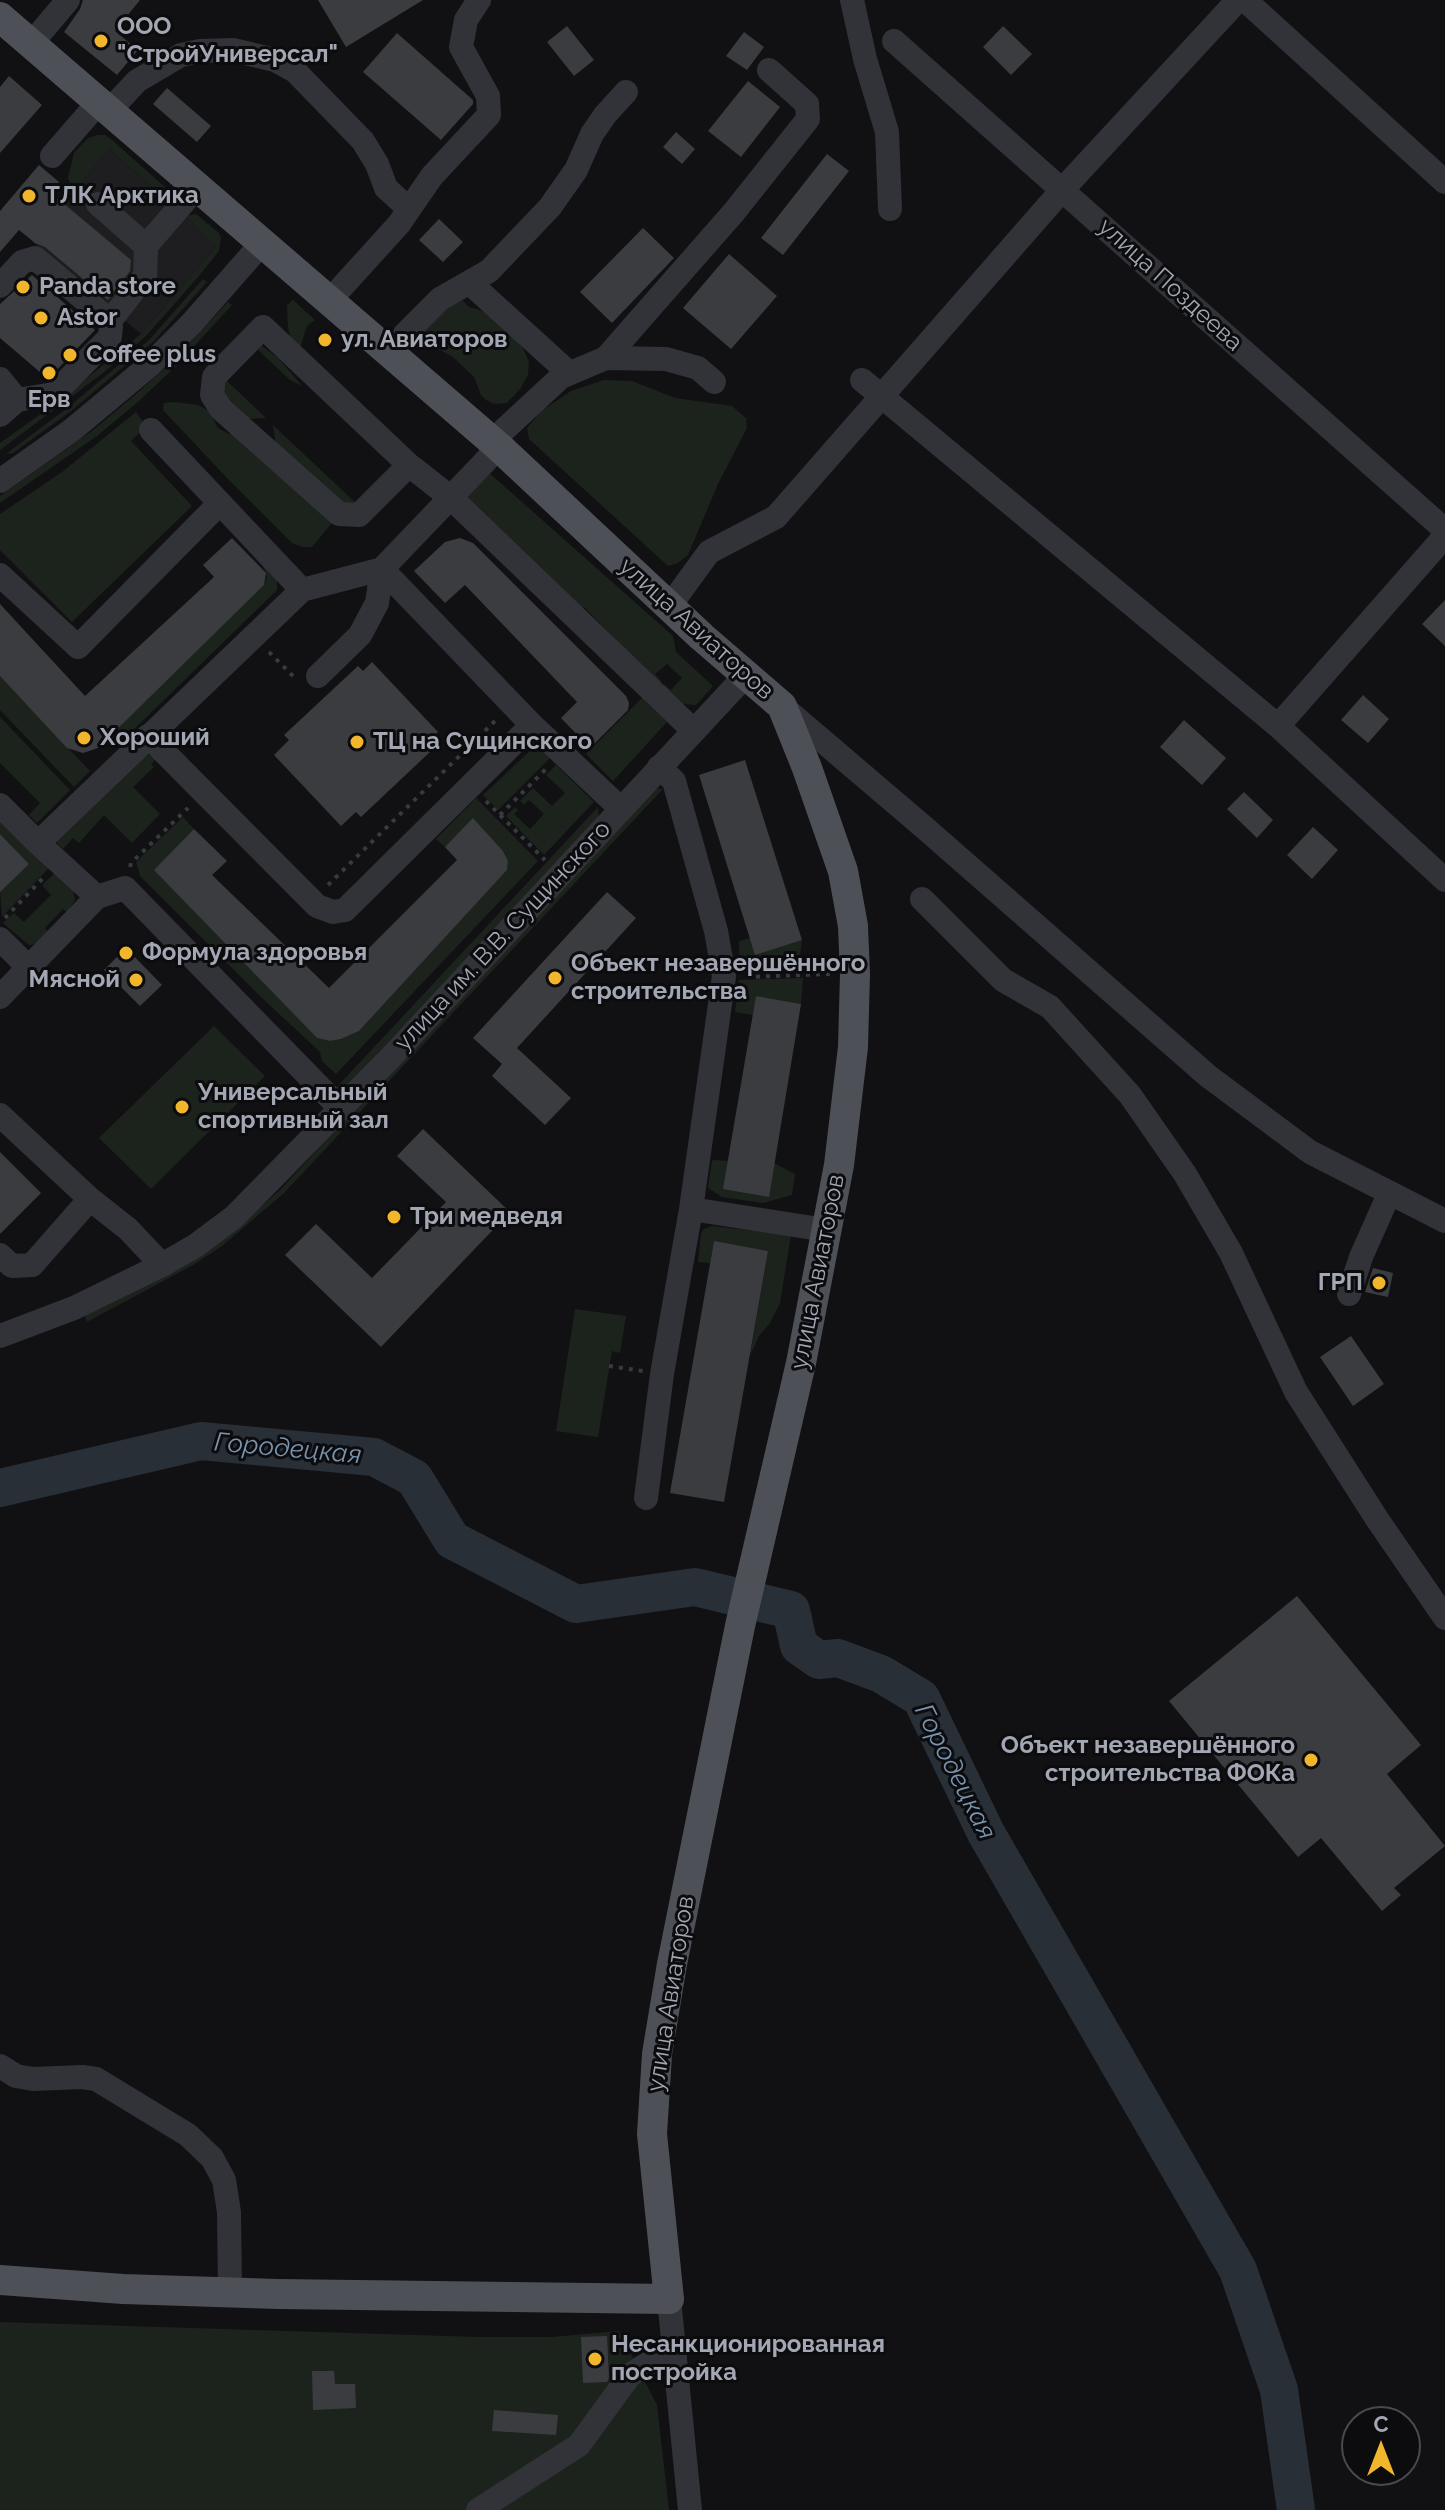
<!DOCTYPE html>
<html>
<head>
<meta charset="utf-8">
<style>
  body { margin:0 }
  #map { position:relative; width:1445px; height:2510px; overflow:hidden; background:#111113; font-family:Raleway,sans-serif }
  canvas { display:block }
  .north { position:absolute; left:1341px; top:2406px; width:80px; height:80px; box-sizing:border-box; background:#0c0c0e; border:2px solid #484a50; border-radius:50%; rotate:0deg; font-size:22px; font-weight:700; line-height:32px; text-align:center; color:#a3a7b4 }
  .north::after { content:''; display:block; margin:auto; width:28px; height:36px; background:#f1b62c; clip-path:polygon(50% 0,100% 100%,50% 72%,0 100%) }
</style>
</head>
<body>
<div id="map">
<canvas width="1445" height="2510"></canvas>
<div class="north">С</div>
</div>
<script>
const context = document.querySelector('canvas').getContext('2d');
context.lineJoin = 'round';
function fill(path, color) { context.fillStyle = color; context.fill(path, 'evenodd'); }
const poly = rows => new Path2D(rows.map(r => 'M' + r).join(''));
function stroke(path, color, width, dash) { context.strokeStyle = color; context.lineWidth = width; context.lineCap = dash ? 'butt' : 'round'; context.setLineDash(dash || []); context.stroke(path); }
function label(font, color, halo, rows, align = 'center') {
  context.font = font + ' Raleway,sans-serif'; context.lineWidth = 6; context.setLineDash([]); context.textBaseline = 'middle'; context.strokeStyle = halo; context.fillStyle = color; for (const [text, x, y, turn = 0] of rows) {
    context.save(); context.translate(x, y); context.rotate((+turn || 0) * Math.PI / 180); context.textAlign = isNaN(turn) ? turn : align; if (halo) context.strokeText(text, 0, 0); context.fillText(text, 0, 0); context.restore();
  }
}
fill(poly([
  [109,149,218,245,141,334,32,241]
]), '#1e1d20');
fill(poly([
  [98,135,105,135,112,140,167,189,169,193,166,199,109,149,76,189,71,186,68,178,74,153,88,138],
  [196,214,219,233,221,238,219,251,199,276,146,336,103,373,0,450,0,443,59,401,141,334,217,246,185,216],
  [203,279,207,282,154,341,71,411,13,453,6,454,66,409,150,339],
  [458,296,469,307,500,316,514,328,529,362,528,375,520,389,507,403,494,404,486,400,481,395,474,377,453,357,440,350,426,347,413,336],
  [293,300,315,320,307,326,300,348,290,336,288,328,287,305],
  [228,302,232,305,176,366,139,401,97,436,0,503,0,496,92,431,135,395,176,358],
  [256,341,279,359,302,386,290,380,257,349,227,381,266,418,248,419,221,398,219,377],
  [604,380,632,381,675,398,732,406,746,418,747,428,718,484,688,555,678,563,668,566,529,439,527,428,541,411,571,391],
  [174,402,198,405,209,411,218,428,229,434,234,431,332,523,312,547,303,547,292,543,228,479,163,410,164,403],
  [136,412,146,426,131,441,192,506,72,622,0,550,0,514,62,472],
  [273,425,359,506,345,507,276,446],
  [487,471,673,636,676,652,713,686,696,705,684,704,682,706,661,686,664,684,671,690,682,678,667,664,655,674,662,682,659,684,584,607,581,608,465,496],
  [235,536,277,580,277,590,125,738,116,730,264,585,267,577,264,568],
  [0,676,90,771,74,787,0,710],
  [642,698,667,722,613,781,586,754],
  [0,717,70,790,37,823,29,815,40,803,0,763],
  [531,750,545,753,550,758,498,810,483,795],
  [147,754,156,759,151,764,154,767,133,787,160,814,132,843,104,815,79,843,73,838,63,849,58,844,56,841],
  [556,765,594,802,544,855,506,816,515,807,518,810,514,814,530,829,544,814,529,800,524,805,520,801,533,788,552,806,565,793,546,775],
  [655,788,663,789,284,1193,222,1246,193,1265,87,1322,84,1315,255,1212,280,1190],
  [476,798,538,861,336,1074,322,1061,320,1052,261,997,140,876,136,862,183,817,194,829,155,870,317,1038,330,1041,341,1039,359,1031,507,870,508,861,503,851,474,819,445,847,436,839],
  [598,807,599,817,351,1082,342,1088,335,1089],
  [0,817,49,868,2,917,0,890,29,864,0,834],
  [55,873,73,891,75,900,67,912,63,909,45,928,49,933,38,944,29,945,3,923,14,913,24,922,51,895,42,885],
  [750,938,756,954,802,940,798,971,740,973,739,941],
  [803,978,801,1004,756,996,753,1015,735,1012,739,980],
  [214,1026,265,1076,151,1189,99,1138],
  [712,1160,774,1163,795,1174,792,1195,763,1203,722,1197,708,1188],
  [712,1226,791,1235,780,1303,770,1323,759,1336,750,1356,768,1251,714,1242,710,1263,698,1262,701,1234,704,1229],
  [575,1309,626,1316,620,1353,612,1351,598,1437,556,1431],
  [0,2322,478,2337,552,2337,619,2331,657,2405,669,2510,0,2510]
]), '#1c231d');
stroke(poly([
  [0,1488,201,1441,374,1457,414,1478,452,1540,576,1604,695,1587,791,1610,799,1646,819,1660,838,1658,881,1674,921,1698,986,1833,1238,2270,1279,2390,1296,2510]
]), '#282f36', 38);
fill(poly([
  [83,0,140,0,115,31,138,50,117,75,64,32,80,9],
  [318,0,423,0,346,47],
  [567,26,594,60,574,76,547,42],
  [1003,26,1032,54,1011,75,983,47],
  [744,32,764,47,747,70,726,56],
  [397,33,473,100,473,104,441,140,363,72],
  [9,76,42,105,0,153,0,87],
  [748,81,780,107,741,157,708,131],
  [167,88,211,126,197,142,153,104],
  [676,132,695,149,682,164,663,147],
  [827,154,849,171,783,255,761,238],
  [39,165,59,182,50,192,131,260,130,271,108,300,45,247,35,243,19,230,0,252,0,211],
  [439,219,463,242,443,262,419,240],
  [643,228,674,258,612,323,580,292],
  [729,254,777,296,731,349,683,308],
  [32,275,95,330,48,379,0,338,0,304],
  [232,538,266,573,264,585,98,748,83,753,67,748,0,676,0,604,85,696,214,577,203,565],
  [460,538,473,543,626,696,629,703,628,710,590,748,561,718,577,702,465,585,445,603,414,571,445,542],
  [1445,600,1445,646,1422,624],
  [372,662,438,732,424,745,431,751,361,817,356,812,341,826,274,755,289,740,284,735,358,666,363,671],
  [1363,695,1389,719,1368,743,1341,720],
  [1184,720,1226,758,1202,785,1160,747],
  [745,760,802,940,755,955,699,775],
  [1244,792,1273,820,1257,838,1227,809],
  [473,818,503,851,508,861,507,870,359,1031,341,1039,330,1041,317,1038,154,870,194,829,227,861,212,875,329,988,457,860,445,847],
  [1313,827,1338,850,1312,879,1287,855],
  [0,834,29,864,0,892],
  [607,892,636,918,517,1048,571,1098,545,1125,492,1076,502,1064,473,1038],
  [126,948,162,985,140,1006,104,970],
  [756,996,801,1004,769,1197,723,1189],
  [423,1129,510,1212,381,1347,285,1255,316,1224,372,1278,446,1202,397,1156],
  [0,1152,41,1193,0,1234],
  [714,1241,768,1251,724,1502,670,1493],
  [1373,1268,1393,1273,1388,1297,1365,1292],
  [1351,1336,1384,1384,1353,1406,1320,1357],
  [1297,1596,1421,1745,1387,1774,1445,1846,1394,1888,1401,1895,1382,1911,1321,1838,1298,1857,1169,1701],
  [607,2336,609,2378,607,2382,583,2383,581,2337],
  [312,2371,334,2371,335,2384,355,2384,356,2408,313,2410],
  [494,2410,558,2415,556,2435,492,2431]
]), '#3b3c40');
stroke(poly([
  [269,652,297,680],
  [486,801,545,860],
  [500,815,546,769],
  [130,867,131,863,188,808],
  [328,885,498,718],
  [5,918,43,878],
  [746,977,830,974],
  [609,1366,643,1371]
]), '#383a3f', 4, [4, 6]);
stroke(poly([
  [852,0,865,59,887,132,890,209],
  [1245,0,1445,182],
  [894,41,1445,530],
  [31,44,68,0],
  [109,111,137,81,181,55,200,51,233,50,275,60,295,71,363,141,377,164,386,188,409,209],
  [52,156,99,102],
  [98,204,146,246,197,187],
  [470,283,569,373],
  [0,286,22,262,35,258,110,321,111,326,110,337,54,394,17,400],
  [330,300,399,224,432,176,489,115,488,96,461,47,466,20,479,0],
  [110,321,145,276,146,246],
  [405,334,440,299,489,271,550,207,576,170,592,134,605,115,626,92],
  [606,358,666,359,698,368,714,382],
  [0,379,17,400,0,415],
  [862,380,1278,726,1445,880],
  [151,430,302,590],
  [492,441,561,377,606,358,734,212,808,119,807,104,769,70],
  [499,447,382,569,532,725,620,808],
  [409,465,359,515,339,514,221,409,212,395,214,377,263,327,409,465,413,468,451,498,694,731],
  [0,481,72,430,150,365,192,323,263,242],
  [0,575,78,647,220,503],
  [669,607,709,552,776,517,1063,189,1238,0],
  [783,707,926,829,1208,1076,1310,1152,1445,1221],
  [1278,726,1445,536],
  [148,736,317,906,333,912,345,910,532,725],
  [0,805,38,843],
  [97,897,38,843,302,590,382,569,377,603,360,635,318,676],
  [922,899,1003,980,1050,1007,1130,1095,1185,1174,1231,1253,1296,1392,1377,1519,1445,1618],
  [0,939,28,967],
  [0,997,97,897,125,888,341,1109],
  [0,1115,90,1199,128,1229,162,1265],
  [691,1209,826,1230],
  [0,1255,12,1266,32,1265,90,1199],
  [1349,1294,1361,1257,1389,1194],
  [0,1336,74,1308,162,1265,195,1246,234,1217,392,1056,746,675],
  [646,1498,662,1374,691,1209,724,976,716,931,674,781,659,767],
  [0,2066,16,2076,33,2079,82,2077,96,2079,188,2135,212,2158,224,2180,229,2212,230,2292],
  [669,2299,690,2510],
  [478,2510,579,2445,630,2375,649,2363,675,2357]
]), '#323338', 24);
stroke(poly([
  [0,17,499,447,702,637,782,706,807,768,843,871,853,926,855,974,853,1047,839,1165,801,1363,740,1626,672,1964,657,2054,652,2134,669,2299,278,2294,123,2289,0,2280]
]), '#4e5057', 30);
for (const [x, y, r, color] of [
  [101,41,8,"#f1b62c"],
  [29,196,8,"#f1b62c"],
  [23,287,8,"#f1b62c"],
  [41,318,8,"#f1b62c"],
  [325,340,8,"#f1b62c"],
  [70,355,8,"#f1b62c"],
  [49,373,8,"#f1b62c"],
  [84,738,8,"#f1b62c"],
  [357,742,8,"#f1b62c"],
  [126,953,8,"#f1b62c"],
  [555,978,8,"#f1b62c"],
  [136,980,8,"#f1b62c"],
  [182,1107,8,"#f1b62c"],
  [394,1217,8,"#f1b62c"],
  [1379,1283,8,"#f1b62c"],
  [1311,1760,8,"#f1b62c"],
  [595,2359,8,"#f1b62c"]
]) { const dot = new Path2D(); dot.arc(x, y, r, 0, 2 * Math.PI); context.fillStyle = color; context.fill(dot); stroke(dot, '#0c0c0e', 3); }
label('bold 24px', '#a3a7b4', '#0c0c0e', [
  ["ООО",117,27],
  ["\"СтройУниверсал\"",117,55],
  ["ТЛК Арктика",45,196],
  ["Panda store",39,287],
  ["Astor",57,318],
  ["ул. Авиаторов",341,340],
  ["Coffee plus",86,355],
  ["Ерв",49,400,"center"],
  ["Хороший",100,738],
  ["ТЦ на Сущинского",373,742],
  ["Формула здоровья",142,953],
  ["Объект незавершённого",571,964],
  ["строительства",571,992],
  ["Мясной",120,980,"right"],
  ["Универсальный",198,1093],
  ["спортивный зал",198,1121],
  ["Три медведя",410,1217],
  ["ГРП",1363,1283,"right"],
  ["Объект незавершённого",1295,1746,"right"],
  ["строительства ФОКа",1295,1774,"right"],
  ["Несанкционированная",611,2345],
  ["постройка",611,2373]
], 'left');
label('24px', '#a3a7b4', '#0c0c0e', [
  ["улица Поздеева",1170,285,42],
  ["улица Авиаторов",696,629,42],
  ["улица им. В.В. Сущинского",503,936,-47],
  ["улица Авиаторов",818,1272,-79],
  ["улица Авиаторов",671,1994,-81]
]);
label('italic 26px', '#7994af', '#0c0c0e', [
  ["Городецкая",288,1449,5],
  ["Городецкая",955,1772,63]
]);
</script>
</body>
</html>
